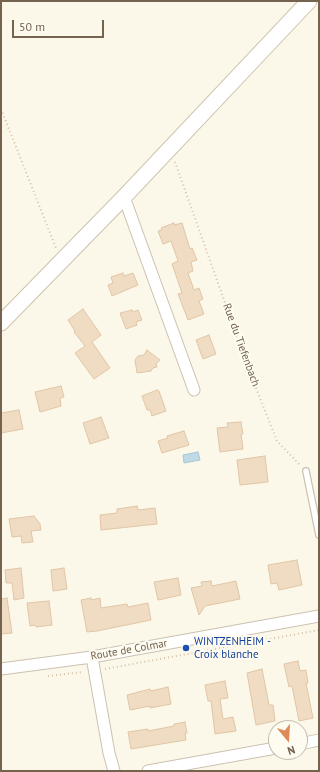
<!DOCTYPE html>
<html>
<head>
<meta charset="utf-8">
<style>
  body { margin:0 }
  #map { position:relative; width:320px; height:772px; overflow:hidden; background:#fbf8ea; font-family:"PT Sans",sans-serif }
  canvas { display:block }
  .frame { position:absolute; inset:0; border:2px solid #75624f; pointer-events:none }
  .north { position:absolute; left:268px; top:720px; width:40px; height:40px; box-sizing:border-box; background:#fefbf1; border:1px solid #c7beb0; border-radius:50%; rotate:162deg; font-size:11px; font-weight:700; line-height:16px; text-align:center; color:#75624f }
  .north::after { content:''; display:block; margin:auto; width:14px; height:18px; background:#dd8a58; clip-path:polygon(50% 0,100% 100%,50% 72%,0 100%) }
  .scale { position:absolute; left:12px; top:20px; width:92px; height:18px; box-sizing:border-box; border:2px solid #75624f; border-top:0; padding-left:5px; font-size:12px; line-height:14px; white-space:nowrap; color:#75624f; -webkit-text-stroke:3px #fefbf1; paint-order:stroke }
</style>
</head>
<body>
<div id="map">
<canvas width="320" height="772"></canvas>
<div class="frame"></div>
<div class="north">N</div>
<div class="scale">50 m</div>
</div>
<script>
const context = document.querySelector('canvas').getContext('2d');
context.lineJoin = 'round';
function fill(path, color) { context.fillStyle = color; context.fill(path, 'evenodd'); }
const poly = rows => new Path2D(rows.map(r => 'M' + r).join(''));
function stroke(path, color, width, dash) { context.strokeStyle = color; context.lineWidth = width; context.lineCap = dash ? 'butt' : 'round'; context.setLineDash(dash || []); context.stroke(path); }
function label(font, color, halo, rows, align = 'center') {
  context.font = font + ' "PT Sans",sans-serif'; context.lineWidth = 4; context.setLineDash([]); context.textBaseline = 'middle'; context.strokeStyle = halo; context.fillStyle = color; for (const [text, x, y, turn = 0] of rows) {
    context.save(); context.translate(x, y); context.rotate((+turn || 0) * Math.PI / 180); context.textAlign = isNaN(turn) ? turn : align; if (halo) context.strokeText(text, 0, 0); context.fillText(text, 0, 0); context.restore();
  }
}
const water = poly([
  [198,452,200,460,184,463,183,455,198,452]
]);
fill(water, '#bfd9e5');
stroke(water, '#a6c7d6', 1);
const building = poly([
  [174,223,174,225,182,223,190,249,192,248,197,260,191,262,193,271,188,273,194,290,199,288,203,299,199,301,204,314,188,320,178,294,182,293,172,264,178,261,171,241,163,244,158,231,162,230,161,228,174,223],
  [123,273,124,276,133,273,138,285,112,296,108,285,113,283,111,277,123,273],
  [83,309,101,335,92,342,110,368,94,379,75,353,85,346,74,332,75,331,68,320,83,309],
  [132,310,133,312,138,310,142,320,136,322,137,325,126,329,120,313,132,310],
  [209,335,216,354,203,359,196,340,209,335],
  [147,350,160,360,156,364,157,367,153,368,151,371,137,373,135,360,138,356,144,355,147,350],
  [61,386,64,397,60,398,61,406,40,412,35,392,61,386],
  [157,390,159,391,166,411,152,416,150,410,147,410,142,396,157,390],
  [19,410,23,429,1,433,1,413,19,410],
  [101,417,109,438,90,444,83,423,101,417],
  [241,422,243,434,241,434,243,449,220,452,217,428,228,427,227,423,241,422],
  [184,431,189,445,162,453,158,441,168,438,167,436,184,431],
  [265,456,268,482,240,485,237,460,265,456],
  [137,506,138,510,155,508,157,524,101,530,100,515,117,513,117,509,137,506],
  [34,516,40,524,41,530,31,531,33,542,22,543,21,536,12,537,9,519,34,516],
  [297,560,302,585,279,590,277,583,271,584,268,565,297,560],
  [21,568,24,598,14,600,12,583,6,583,5,570,21,568],
  [64,568,67,589,53,591,51,570,64,568],
  [178,578,181,595,158,600,154,582,178,578],
  [211,581,212,586,236,581,240,599,205,606,199,615,191,588,202,586,201,582,211,581],
  [7,598,12,633,1,634,1,599,7,598],
  [91,598,91,600,100,598,101,608,127,604,128,607,148,603,151,620,97,631,87,632,81,600,91,598],
  [49,601,52,625,36,627,35,625,30,626,27,603,49,601],
  [298,661,300,671,306,670,308,683,306,683,313,718,299,721,292,686,289,687,284,664,298,661],
  [262,669,269,705,273,705,275,721,256,725,247,673,262,669],
  [225,681,228,698,220,699,223,719,233,717,236,731,215,734,211,701,208,701,205,685,225,681],
  [168,687,171,704,150,708,150,706,130,710,127,695,150,689,151,691,168,687],
  [185,722,187,733,185,733,186,740,131,749,128,732,148,729,148,731,174,726,174,724,185,722]
]);
fill(building, '#efdcc3');
stroke(building, '#e1c5a5', 1);
const lane = poly([
  [306,471,319,535]
]);
const street = poly([
  [124,197,194,390],
  [92,657,109,753,114,771],
  [1,669,92,657,319,616],
  [300,744,319,740],
  [148,771,276,748]
]);
const secondary = poly([
  [1,323,124,197,309,1]
]);
stroke(lane, '#cdc1b0', 8);
stroke(street, '#cdc1b0', 13);
stroke(secondary, '#d0c2ae', 17);
stroke(poly([
  [1,109,56,248],
  [175,162,250,373,277,441,300,465],
  [105,669,319,630],
  [48,676,83,672]
]), '#d5c0a6', 2, [1, 3]);
stroke(lane, '#fff', 5.5);
stroke(street, '#fff', 11);
stroke(secondary, '#fff', 15);
for (const [x, y, r, color] of [
  [186,648,4,"#1a4fb4"]
]) { const dot = new Path2D(); dot.arc(x, y, r, 0, 2 * Math.PI); context.fillStyle = color; context.fill(dot); stroke(dot, '#fefbf1', 1.5); }
label('11px', '#75624f', '#fefbf1', [
  ["Rue du Tiefenbach",241,345,70],
  ["Route de Colmar",129,650,-10]
]);
label('11px', '#164399', '#fefbf1', [
  ["WINTZENHEIM -",194,642],
  ["Croix blanche",194,655]
], 'left');
</script>
</body>
</html>
